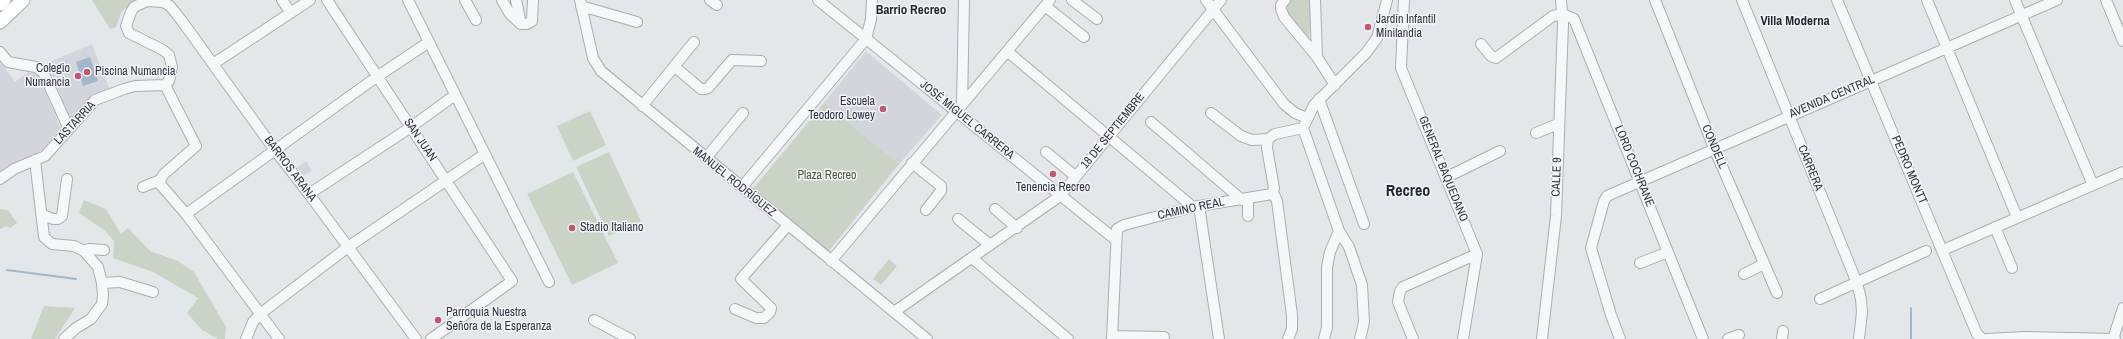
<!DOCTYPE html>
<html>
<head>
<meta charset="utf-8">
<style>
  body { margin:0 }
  canvas { display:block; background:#e3e7ea }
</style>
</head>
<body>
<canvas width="2123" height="339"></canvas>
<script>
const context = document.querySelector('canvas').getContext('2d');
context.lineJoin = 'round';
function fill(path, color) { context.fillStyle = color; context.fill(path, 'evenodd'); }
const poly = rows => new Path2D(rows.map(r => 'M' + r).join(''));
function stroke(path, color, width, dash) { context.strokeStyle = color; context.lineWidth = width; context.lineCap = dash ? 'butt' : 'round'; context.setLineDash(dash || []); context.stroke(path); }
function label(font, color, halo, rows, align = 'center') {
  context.font = font + ' "Archivo Narrow",sans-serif'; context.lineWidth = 3; context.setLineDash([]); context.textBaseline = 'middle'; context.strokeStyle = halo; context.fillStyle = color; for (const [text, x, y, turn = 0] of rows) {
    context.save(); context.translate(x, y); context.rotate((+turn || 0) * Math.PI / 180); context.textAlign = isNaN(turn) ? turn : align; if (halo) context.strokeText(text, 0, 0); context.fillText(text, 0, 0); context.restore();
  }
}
fill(poly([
  [92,44,109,88,88,99,71,120,47,63],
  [866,51,942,115,899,164,824,103],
  [0,62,15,82,31,70,37,73,61,128,45,147,34,157,0,172],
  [306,161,312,170,303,176,297,168]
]), '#d2d6dc');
fill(poly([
  [92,0,141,0,133,2,122,11,116,27,110,29],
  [1289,0,1311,0,1309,42,1289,16,1287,9],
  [824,103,899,164,828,252,752,190],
  [590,111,606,145,573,161,557,126],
  [609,152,641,221,609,236,576,167],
  [573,172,618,263,572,285,527,194],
  [84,200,106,209,121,234,128,228,150,251,178,261,194,272,226,327,225,339,218,339,202,330,187,313,198,298,153,272,113,258,114,241,104,230,79,213],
  [0,209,8,210,17,223,10,228,6,226,0,229],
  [889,259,897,266,881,285,873,279],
  [44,306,75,308,55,339,31,339]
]), '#cad3c5');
fill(poly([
  [90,57,98,81,83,86,76,62]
]), '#a2b7c7');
stroke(poly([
  [7,270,76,279],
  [1911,308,1911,339]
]), '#a2b7c7', 2);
const minor = poly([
  [282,0,291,13],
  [327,0,512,281,431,339],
  [408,0,549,282],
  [465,0,476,20],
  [502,0,510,14,521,24],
  [516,0,521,24],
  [580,0,593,58,601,71,927,339],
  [710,0,717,5],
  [818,0,1116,240],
  [1072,0,1097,19],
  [1206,0,1284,104,1295,113,1307,118],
  [1285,0,1281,5,1281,9,1284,17,1317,57],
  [1315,0,1317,57,1335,85],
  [1404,0,1401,68,1477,254,1463,339],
  [1655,0,1714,148,1777,293],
  [1742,0,1857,283,1861,299,1862,312,1859,339],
  [1837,0,1977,334,1983,339],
  [1927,0,2017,217],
  [2015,0,2093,185],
  [2106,0,2123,41],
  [581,6,637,22],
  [1045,6,1084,37],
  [521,24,527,24,532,21,533,0],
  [1481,44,1491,56,1496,58,1553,16,1563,14,1574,19,1703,339],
  [0,52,8,62,36,67,43,72,69,129],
  [1008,52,1193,207],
  [213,64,310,0],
  [675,67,701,89,705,89,708,88,732,60,761,61],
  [1319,99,1364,224],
  [962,105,964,0],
  [642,106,694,42],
  [1211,113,1241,136,1252,140,1268,139],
  [1151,122,1242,200],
  [1303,128,1339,231,1349,247,1362,285,1364,322,1360,339],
  [1536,133,1558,124],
  [1046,152,1075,176],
  [706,158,743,113],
  [35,160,44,237,52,244,74,246,84,251,98,267,102,283,103,295,102,304,96,312,91,319,76,328,64,339],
  [912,163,941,186,941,191,926,210],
  [1447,177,1500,151],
  [0,179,14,169,45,156,95,100,124,89,135,86,165,85,169,81,172,67,169,55,163,50,129,33,126,26,131,12,134,7,147,1,163,2,170,6,182,21,274,149,309,194,416,339],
  [160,180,160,184,186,214,279,339],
  [143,187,160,180,164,174,196,146,165,85],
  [742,187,866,39,871,19,872,0],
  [1273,192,1277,201,1292,315,1292,329,1288,339],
  [309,194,411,127,455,95],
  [1248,199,1248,216],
  [1199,206,1219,339],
  [995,209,1017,228],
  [41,214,53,219,58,219,62,216,67,179],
  [186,214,378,76,429,42],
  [958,219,990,245],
  [1995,227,2012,268],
  [1943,250,2123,172],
  [84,251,89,249,104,250],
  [972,258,1068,339],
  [831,261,1050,0],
  [1640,263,1668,252],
  [1744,274,1764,264],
  [102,283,120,282,153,292],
  [1820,299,1926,251],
  [735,309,756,318,764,318,770,312,771,308,741,279,788,225],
  [894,312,1060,196,1221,0],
  [594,320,630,339],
  [1112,336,1164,337],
  [246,339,253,322,260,314,348,247,485,154],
  [1112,339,1117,229,1124,225,1193,207,1272,194,1274,188,1267,148,1268,139,1275,134,1303,128,1314,105,1366,53,1377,38,1387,0],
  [1324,339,1327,327,1327,267,1330,252,1339,231],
  [1413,339,1398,302,1400,291,1403,287,1477,254],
  [1542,339,1556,216,1563,24,1561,0],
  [1620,339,1611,315,1591,248,1604,201,1607,196,2057,0],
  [1728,339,1739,335],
  [1782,339,1783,331],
  [1987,339,2024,337,2115,339],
  [2113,339,2123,308]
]);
const major = poly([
  [0,4,4,0],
  [0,22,23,0]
]);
stroke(minor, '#a9aeb4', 12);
stroke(major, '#a4acb5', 15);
stroke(minor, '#f6f7f9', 10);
stroke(major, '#fff', 13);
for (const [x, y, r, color] of [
  [1368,27,4,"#c35570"],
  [87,72,4,"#c35570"],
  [78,76,4,"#c35570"],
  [883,109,4,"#c35570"],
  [1053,174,4,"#c35570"],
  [572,228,4,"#c35570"],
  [438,320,4,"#c35570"]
]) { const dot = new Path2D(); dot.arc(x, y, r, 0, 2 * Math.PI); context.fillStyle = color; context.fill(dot); stroke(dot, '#f3f5f8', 1.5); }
label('12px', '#2d3641', '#f3f5f8', [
  ["Jardín Infantil",1376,20],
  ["Minilandia",1376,34],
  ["Colegio",70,69,"right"],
  ["Numancia",70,83,"right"],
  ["Piscina Numancia",95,72],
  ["Escuela",875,102,"right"],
  ["Teodoro Lowey",875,116,"right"],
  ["Tenencia Recreo",1053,188,"center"],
  ["Stadio Italiano",580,228],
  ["Parroquia Nuestra",446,313],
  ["Señora de la Esperanza",446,327]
], 'left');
label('12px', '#2d3641', '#f3f5f8', [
  ["AVENIDA CENTRAL",1832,97,-23],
  ["JOSÉ MIGUEL CARRERA",967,120,39],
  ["LASTARRIA",75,123,-47],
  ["18 DE SEPTIEMBRE",1113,131,-51],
  ["SAN JUAN",420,140,56],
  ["CONDELL",1714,147,67],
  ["LORD COCHRANE",1634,166,68],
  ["CARRERA",1810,168,68],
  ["BARROS ARANA",290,169,53],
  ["GENERAL BAQUEDANO",1443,169,68],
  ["PEDRO MONTT",1909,170,67],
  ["CALLE 9",1557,177,-88],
  ["MANUEL RODRÍGUEZ",734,182,39],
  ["CAMINO REAL",1191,209,-12]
]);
label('12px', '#455c3b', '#f3f5f8', [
  ["Plaza Recreo",827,176]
]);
label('bold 13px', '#1f2732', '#f3f5f8', [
  ["Barrio Recreo",911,11],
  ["Villa Moderna",1795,22]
]);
label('bold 16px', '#1f2732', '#f3f5f8', [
  ["Recreo",1408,192]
]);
</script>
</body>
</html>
